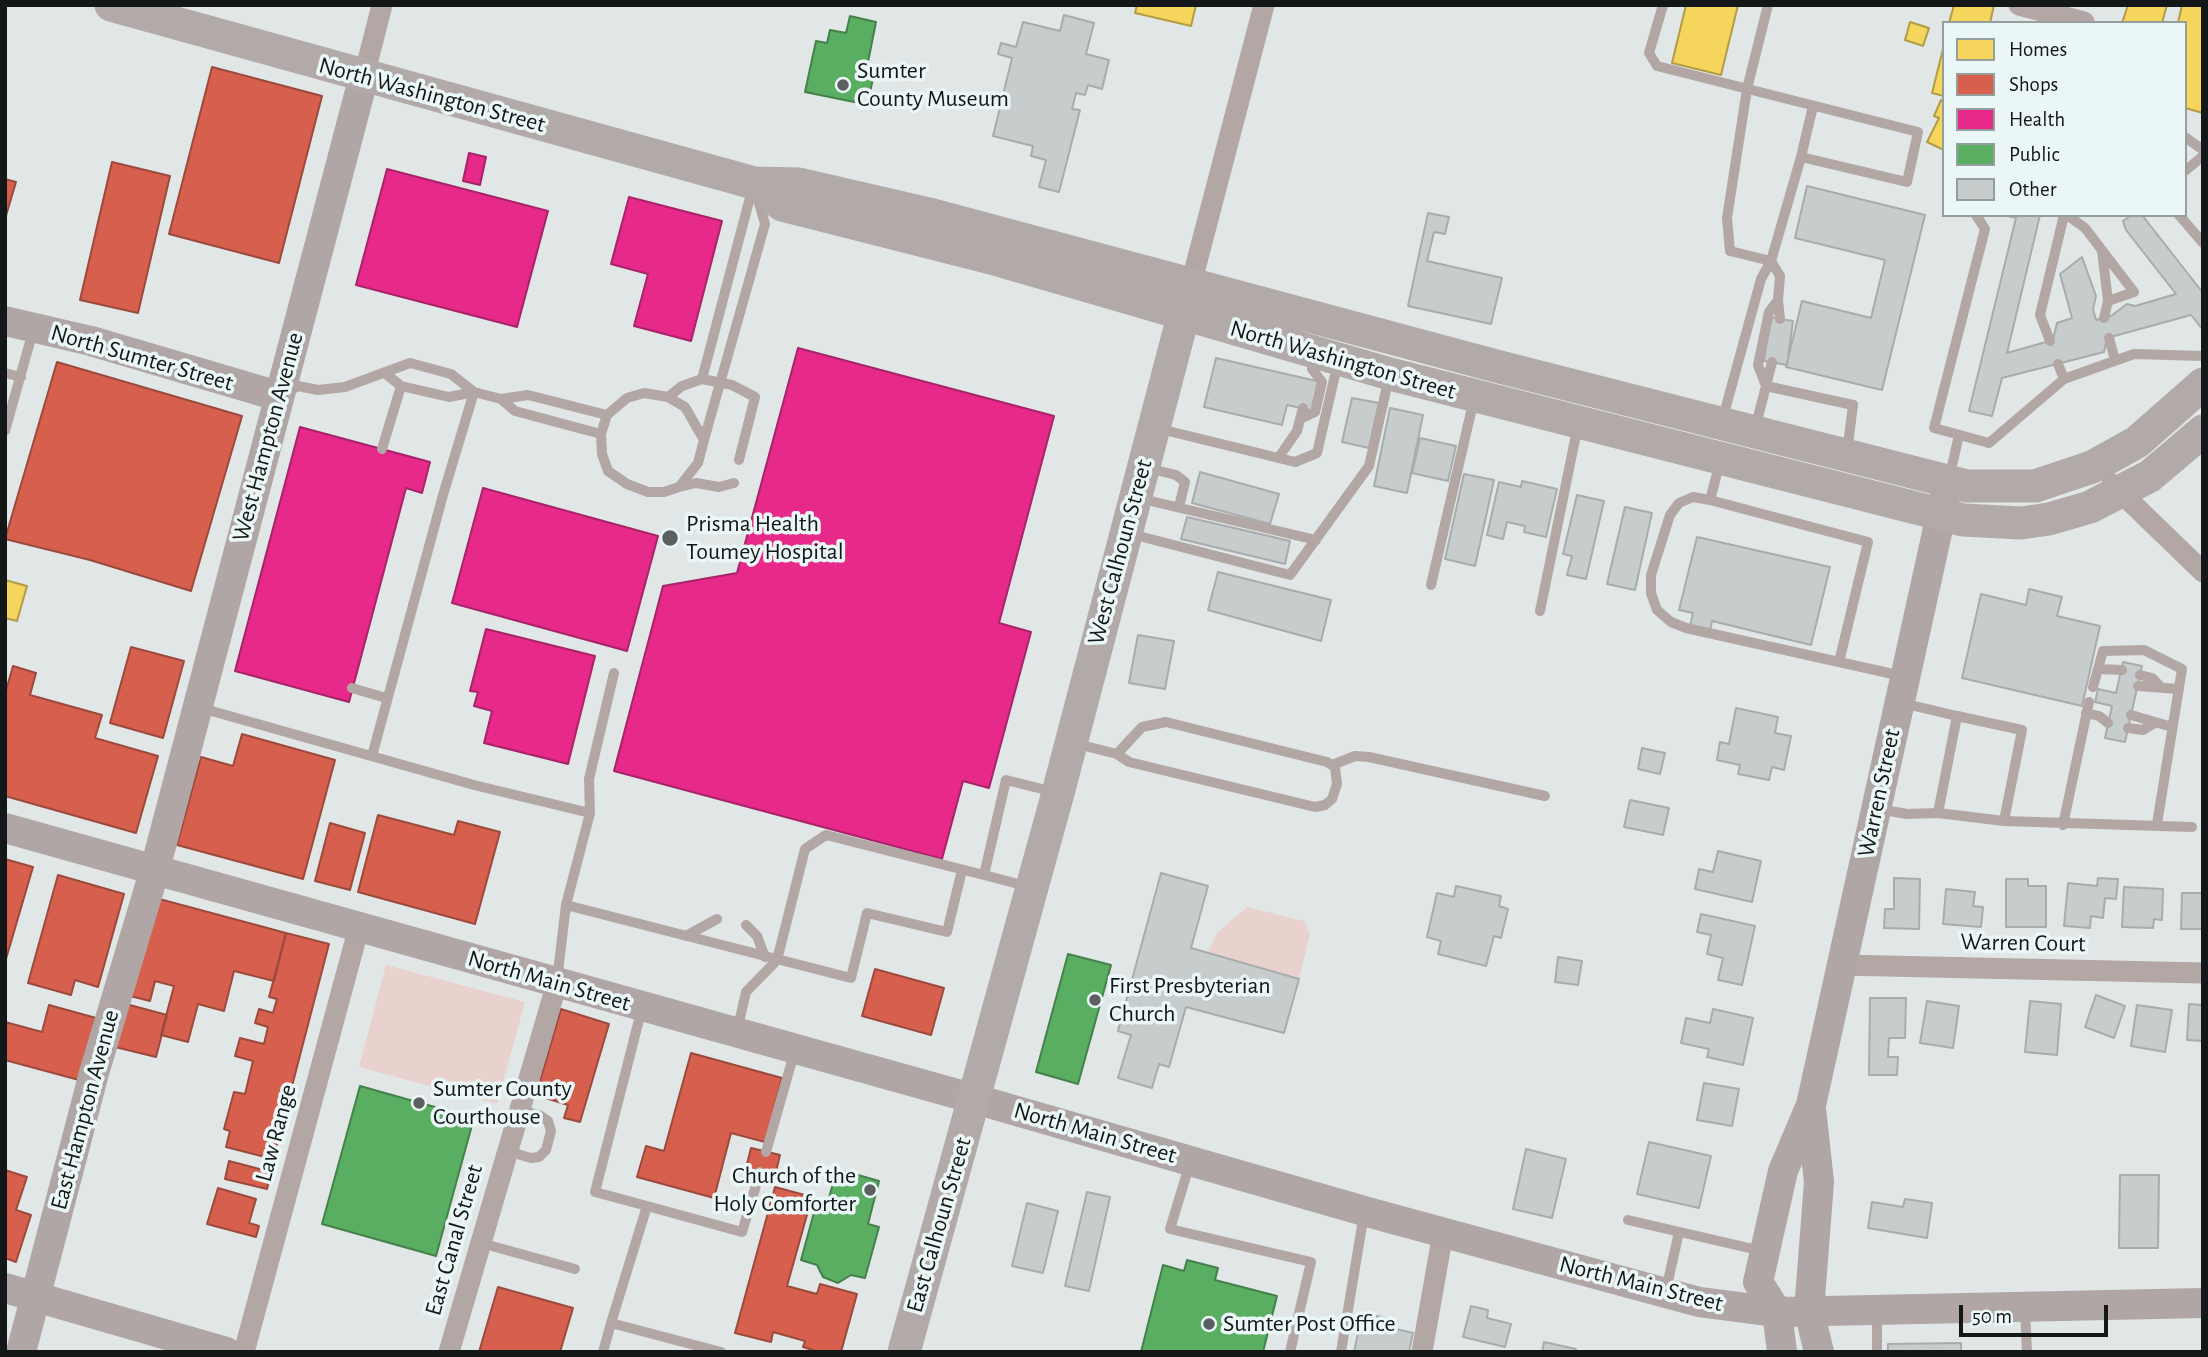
<!DOCTYPE html>
<html>
<head>
<meta charset="utf-8">
<style>
  body { margin:0 }
  #map { position:relative; width:2208px; height:1357px; overflow:hidden; background:#e1e6e6; font-family:"Alegreya Sans",sans-serif }
  canvas { display:block }
  .frame { position:absolute; inset:0; border:7px solid #131717; pointer-events:none }
  .legend { position:absolute; left:1942px; top:21px; width:245px; height:196px; box-sizing:border-box; background:#ebf6f7; border:2px solid #959d9d; margin:0; padding:9px 12px; list-style:none; font-size:21px; color:#131717 }
  .legend li { display:flex; align-items:center; gap:14px; height:35px }
  .legend b { width:35px; border:2px solid #959d9d }
  .scale { position:absolute; left:1959px; top:1305px; width:149px; height:32px; box-sizing:border-box; border:4px solid #131717; border-top:0; padding-left:9px; font-size:21px; line-height:24px; white-space:nowrap; color:#131717; -webkit-text-stroke:5px #ebf6f7; paint-order:stroke }
</style>
</head>
<body>
<div id="map">
<canvas width="2208" height="1357"></canvas>
<div class="frame"></div>
<ul class="legend">
<li><b style="height:19px;background:#f6d55c"></b>Homes</li>
<li><b style="height:19px;background:#d6604d"></b>Shops</li>
<li><b style="height:19px;background:#e7298a"></b>Health</li>
<li><b style="height:19px;background:#5aae61"></b>Public</li>
<li><b style="height:19px;background:#c7cccc"></b>Other</li>
</ul>
<div class="scale">50 m</div>
</div>
<script>
const context = document.querySelector('canvas').getContext('2d');
context.lineJoin = 'round';
function fill(path, color) { context.fillStyle = color; context.fill(path, 'evenodd'); }
const poly = rows => new Path2D(rows.map(r => 'M' + r).join(''));
function stroke(path, color, width, dash) { context.strokeStyle = color; context.lineWidth = width; context.lineCap = dash ? 'butt' : 'round'; context.setLineDash(dash || []); context.stroke(path); }
function label(font, color, halo, rows, align = 'center') {
  context.font = font + ' "Alegreya Sans",sans-serif'; context.lineWidth = 7; context.setLineDash([]); context.textBaseline = 'middle'; context.strokeStyle = halo; context.fillStyle = color; for (const [text, x, y, turn = 0] of rows) {
    context.save(); context.translate(x, y); context.rotate((+turn || 0) * Math.PI / 180); context.textAlign = isNaN(turn) ? turn : align; if (halo) context.strokeText(text, 0, 0); context.fillText(text, 0, 0); context.restore();
  }
}
fill(poly([
  [1247,907,1304,921,1310,934,1299,979,1207,953,1218,932],
  [386,965,525,1002,497,1104,359,1067]
]), '#e9d1ce');
const homes = poly([
  [1137,5,1196,5,1191,26,1135,13,1137,5],
  [1686,5,1738,5,1721,75,1672,63,1686,5],
  [1954,5,1994,5,1990,23,1949,23,1954,5],
  [2128,5,2167,5,2162,23,2122,23,2128,5],
  [2182,5,2203,5,2203,113,2185,108,2185,23,2178,23,2182,5],
  [1910,22,1929,28,1923,46,1905,40,1910,22],
  [1944,45,1944,96,1932,93,1944,45],
  [1941,100,1944,102,1944,150,1927,142,1939,118,1934,116,1941,100],
  [5,580,27,586,17,621,5,618,5,580]
]);
fill(homes, '#f6d55c');
stroke(homes, '#b29c47', 2);
const shops = poly([
  [212,67,322,96,279,263,169,234,212,67],
  [112,162,170,176,138,313,80,300,112,162],
  [5,179,16,182,5,219,5,179],
  [57,362,242,416,191,591,90,560,5,539,57,362],
  [131,647,184,661,163,738,110,723,131,647],
  [13,666,36,673,30,695,102,715,95,738,158,756,136,833,5,796,5,694,13,666],
  [242,734,335,760,303,879,177,845,201,757,233,766,242,734],
  [378,815,454,835,458,821,500,832,475,924,358,892,378,815],
  [330,823,365,833,350,890,315,881,330,823],
  [5,859,33,867,6,959,5,959,5,859],
  [58,875,124,894,98,987,75,980,71,995,28,983,58,875],
  [152,897,286,933,274,981,234,971,224,1011,198,1004,188,1042,161,1035,174,986,155,981,150,1001,126,995,152,897],
  [286,933,329,944,273,1159,226,1147,230,1131,224,1129,234,1092,245,1094,253,1061,235,1056,240,1038,264,1044,268,1027,255,1023,259,1009,273,1013,277,999,269,997,286,933],
  [875,969,944,988,931,1035,862,1016,875,969],
  [126,1004,167,1015,156,1057,115,1047,126,1004],
  [49,1005,96,1018,79,1080,5,1060,5,1022,42,1032,49,1005],
  [561,1009,609,1024,580,1122,564,1118,568,1105,536,1095,561,1009],
  [691,1053,782,1078,765,1142,731,1133,714,1198,637,1177,646,1146,664,1151,691,1053],
  [751,1148,780,1155,775,1176,746,1168,751,1148],
  [229,1161,271,1172,267,1189,225,1179,229,1161],
  [5,1170,27,1177,16,1210,31,1215,16,1262,5,1258,5,1170],
  [775,1187,812,1197,787,1286,817,1294,820,1284,857,1294,841,1352,819,1352,803,1347,805,1341,773,1332,771,1342,735,1333,775,1187],
  [218,1188,256,1199,249,1223,259,1226,256,1237,207,1224,218,1188],
  [498,1287,573,1308,560,1352,479,1352,498,1287]
]);
fill(shops, '#d6604d');
stroke(shops, '#9c4a3d', 2);
const health = poly([
  [469,153,486,157,480,185,463,181,469,153],
  [387,169,548,211,517,327,356,285,387,169],
  [629,197,722,221,691,341,634,326,648,274,611,264,629,197],
  [798,348,1054,416,999,623,1031,632,989,788,963,781,942,859,614,771,663,586,737,573,798,348],
  [300,427,430,462,422,493,406,488,349,702,235,671,300,427],
  [483,488,658,536,627,651,452,603,483,488],
  [486,629,595,656,568,764,484,743,492,711,474,706,478,692,470,691,486,629]
]);
fill(health, '#e7298a');
stroke(health, '#a72468', 2);
const public = poly([
  [850,16,876,22,866,72,874,74,870,92,861,90,859,103,805,92,816,41,827,43,830,30,846,33,850,16],
  [1068,954,1111,965,1078,1084,1036,1072,1068,954],
  [360,1086,474,1118,436,1256,322,1224,360,1086],
  [837,1169,879,1181,868,1224,879,1227,865,1278,851,1275,838,1283,823,1277,817,1265,801,1260,815,1209,825,1212,837,1169],
  [1187,1260,1218,1268,1215,1280,1277,1296,1263,1352,1141,1352,1163,1265,1184,1271,1187,1260]
]);
fill(public, '#5aae61');
stroke(public, '#45814b', 2);
const building = poly([
  [1064,15,1094,23,1086,54,1109,60,1102,89,1088,85,1085,95,1076,93,1072,109,1080,110,1059,192,1039,187,1046,160,1031,156,1033,146,993,136,1012,58,998,54,1001,43,1016,47,1023,22,1060,31,1064,15],
  [1807,186,1925,215,1882,390,1786,367,1802,301,1871,318,1885,260,1795,238,1807,186],
  [1428,213,1449,217,1445,234,1434,232,1427,261,1502,278,1491,324,1408,306,1428,213],
  [2003,215,2040,215,2007,353,2053,340,2057,323,2072,318,2060,274,2082,257,2096,296,2093,309,2096,320,2111,316,2127,304,2135,306,2176,294,2126,230,2123,221,2131,215,2142,215,2203,293,2203,330,2191,315,2107,338,2104,352,2002,378,1992,416,1969,411,2016,218,2003,215],
  [1770,317,1793,321,1787,365,1764,361,1770,317],
  [1216,358,1321,382,1314,411,1287,405,1282,425,1204,407,1216,358],
  [1352,398,1379,403,1369,448,1342,442,1352,398],
  [1390,408,1423,415,1407,493,1374,486,1390,408],
  [1420,438,1456,446,1448,481,1412,473,1420,438],
  [1200,472,1279,494,1270,524,1192,503,1200,472],
  [1464,474,1494,480,1475,566,1445,559,1464,474],
  [1522,481,1557,489,1546,537,1524,532,1525,526,1507,522,1503,539,1487,535,1499,482,1521,487,1522,481],
  [1577,495,1604,501,1586,579,1567,575,1572,556,1563,554,1577,495],
  [1625,507,1652,513,1635,590,1607,584,1625,507],
  [1187,517,1290,541,1285,564,1181,539,1187,517],
  [1697,537,1830,567,1811,645,1712,621,1710,631,1690,626,1693,613,1679,610,1697,537],
  [1218,572,1331,600,1321,641,1208,610,1218,572],
  [2029,589,2062,597,2057,616,2100,626,2082,706,1962,678,1981,594,2026,605,2029,589],
  [1138,635,1174,641,1165,689,1129,683,1138,635],
  [2123,662,2142,666,2125,742,2105,738,2112,706,2095,702,2098,689,2116,693,2123,662],
  [1736,708,1778,717,1775,733,1791,736,1784,770,1772,767,1769,780,1738,774,1740,765,1717,760,1720,742,1729,744,1736,708],
  [1642,748,1665,753,1660,774,1638,769,1642,748],
  [1630,800,1669,808,1663,835,1624,827,1630,800],
  [1718,851,1761,861,1752,902,1695,889,1699,869,1713,872,1718,851],
  [1161,873,1208,886,1191,948,1299,979,1284,1033,1186,1007,1169,1067,1159,1064,1152,1088,1118,1078,1131,1035,1118,1031,1161,873],
  [1894,878,1920,879,1919,929,1884,928,1885,909,1894,909,1894,878],
  [2098,878,2118,879,2116,899,2105,898,2103,918,2091,916,2090,928,2064,926,2068,883,2097,886,2098,878],
  [2006,879,2028,879,2028,886,2046,886,2046,927,2006,927,2006,879],
  [1456,886,1501,896,1499,906,1508,909,1501,938,1494,936,1486,966,1438,954,1441,941,1427,937,1437,893,1454,897,1456,886],
  [2124,887,2163,889,2162,920,2154,919,2153,928,2122,927,2124,887],
  [1946,889,1975,892,1973,906,1983,907,1981,927,1943,924,1946,889],
  [2182,893,2203,893,2203,929,2181,929,2182,893],
  [1701,914,1755,926,1742,985,1718,980,1723,958,1707,954,1711,935,1697,932,1701,914],
  [1558,957,1582,961,1578,985,1555,982,1558,957],
  [2096,995,2125,1006,2114,1038,2085,1027,2096,995],
  [1870,998,1906,998,1905,1038,1889,1038,1888,1057,1898,1057,1897,1075,1869,1075,1870,998],
  [1927,1001,1959,1006,1953,1048,1920,1043,1927,1001],
  [2030,1001,2061,1004,2057,1055,2025,1052,2030,1001],
  [2189,1004,2203,1005,2203,1041,2187,1040,2189,1004],
  [2137,1005,2172,1010,2165,1052,2131,1046,2137,1005],
  [1713,1009,1753,1018,1743,1065,1707,1057,1709,1049,1681,1043,1686,1018,1710,1023,1713,1009],
  [1704,1083,1739,1089,1732,1126,1697,1120,1704,1083],
  [1649,1142,1711,1156,1699,1208,1637,1194,1649,1142],
  [1526,1149,1566,1159,1552,1218,1513,1209,1526,1149],
  [2120,1175,2159,1175,2158,1248,2119,1248,2120,1175],
  [1087,1192,1110,1197,1089,1291,1065,1286,1087,1192],
  [1905,1199,1932,1203,1927,1238,1868,1228,1872,1202,1903,1207,1905,1199],
  [1027,1203,1058,1211,1043,1273,1012,1266,1027,1203],
  [1471,1306,1488,1310,1487,1318,1511,1324,1505,1347,1463,1337,1471,1306],
  [1377,1316,1397,1321,1396,1329,1413,1333,1409,1352,1354,1352,1360,1323,1375,1326,1377,1316],
  [1544,1342,1576,1349,1575,1352,1542,1352,1544,1342],
  [1961,1343,1961,1352,1888,1352,1888,1344,1961,1343]
]);
fill(building, '#c7cccc');
stroke(building, '#a8acac', 2);
stroke(poly([
  [1663,5,1649,53,1657,66,1918,132,1907,182,1801,157,1813,106],
  [2185,137,2203,150],
  [2185,171,2203,156],
  [1976,215,1985,229,1934,428,1989,443,2064,379,2134,354,2203,356],
  [2067,215,2085,228,2134,292,2108,301],
  [2179,215,2203,243],
  [2102,251,2108,301,2104,318],
  [1778,300,1780,319],
  [2109,338,2115,360],
  [2050,341,2040,315,2064,215],
  [1772,362,1766,386,1853,405,1847,453],
  [2058,364,2064,379],
  [5,373,21,377],
  [386,374,401,386,449,397,474,392,501,399,528,395,607,415],
  [702,379,732,385,755,397,739,460],
  [285,393,298,386,318,390,345,387,410,363,451,374,474,392],
  [644,393,668,397,685,407,704,440,698,463,679,487,664,492,648,492,627,484,608,471,602,454,601,434,607,415,627,398,644,393],
  [668,397,682,386,702,379,752,190],
  [501,399,515,411,601,434],
  [1300,419,1315,412,1322,382,1312,369],
  [1722,421,1761,279,1771,261,1801,157],
  [1156,428,1295,462,1317,453,1338,362],
  [1755,429,1766,386,1758,365,1769,312,1778,300,1780,276,1771,261,1730,251,1727,218,1747,89,1768,5],
  [5,431,33,331],
  [704,440,765,224,757,196],
  [382,449,401,386],
  [1279,457,1297,431,1303,408],
  [1147,468,1176,475,1185,482,1179,507],
  [1949,479,1959,435],
  [679,487,696,483,719,487,734,483],
  [1138,498,1316,540],
  [1710,500,1720,462],
  [1131,534,1290,575,1369,466,1389,377],
  [1431,585,1474,399],
  [1540,611,1578,425],
  [1839,662,1868,542,1710,500,1693,497,1679,503,1670,515,1651,575,1651,593,1657,610,1671,622,1686,628,1902,676],
  [2098,669,2122,670],
  [2140,675,2152,678,2159,685],
  [2138,686,2178,689],
  [2093,687,2103,651,2144,650,2182,669,2157,824],
  [352,688,386,698],
  [1902,703,1957,716],
  [201,708,474,785,590,813],
  [2086,713,2099,716,2108,723],
  [2131,715,2172,727],
  [2128,728,2143,730,2153,724],
  [1073,743,1117,754,1129,762,1315,807,1325,805,1332,799,1337,784,1335,767,1327,762,1166,722,1142,727,1117,754],
  [372,756,443,495,474,392],
  [1332,765,1355,756,1369,757,1545,796],
  [1878,809,1907,814,1938,813,1957,716,2022,730,2004,821,2192,827],
  [1938,813,2004,821],
  [2063,825,2089,702],
  [984,875,1030,887],
  [566,905,851,978,867,913,947,932,962,870],
  [746,925,757,936,765,957],
  [686,936,717,919],
  [557,980,566,905,590,813,589,779,614,673],
  [737,1031,746,992,777,960,805,849,826,835,984,875,1006,780,1054,792],
  [507,1151,531,1158,539,1157,546,1150,551,1131,548,1121,539,1115,519,1110],
  [766,1152,795,1050],
  [1190,1163,1170,1229,1311,1262,1290,1352],
  [647,1206,742,1232,760,1172],
  [1628,1220,1762,1251],
  [481,1243,575,1269],
  [1666,1290,1679,1232],
  [2025,1309,2027,1352],
  [611,1323,647,1206,595,1192,642,1008],
  [1877,1349,1877,1312],
  [603,1352,611,1323,721,1352],
  [1341,1352,1364,1214]
]), '#b2a7a5', 10);
stroke(poly([
  [2019,5,2084,22],
  [364,76,382,5],
  [1191,284,1264,5],
  [2112,484,2203,572],
  [1841,965,2203,973],
  [244,1352,359,927],
  [449,1352,557,983],
  [1422,1352,1443,1233]
]), '#b2a7a5', 21);
stroke(poly([
  [5,321,91,341,278,396],
  [5,828,975,1099,1371,1213,1699,1302,1777,1312,2203,1303],
  [1811,1109,1819,1182,1809,1311,1819,1352],
  [5,1288,226,1352],
  [21,1352,94,1073,155,869,364,76],
  [1782,1352,1777,1312,1758,1282,1783,1171,1811,1105,1946,492]
]), '#b0a6a5', 30);
stroke(poly([
  [111,5,754,183,799,184,929,214,1496,366,1967,486,2035,486,2092,467,2137,442,2203,384],
  [756,185,782,205,991,258,1390,374,1963,520,2021,523,2049,519,2090,507,2150,476,2203,431],
  [904,1352,1058,793,1189,294]
]), '#b2aaa8', 33);
for (const [x, y, r, color] of [
  [843,85,7,"#5b5f5f"],
  [670,538,9,"#5b5f5f"],
  [1095,1000,7,"#5b5f5f"],
  [419,1103,7,"#5b5f5f"],
  [870,1190,7,"#5b5f5f"],
  [1209,1324,7,"#5b5f5f"]
]) { const dot = new Path2D(); dot.arc(x, y, r, 0, 2 * Math.PI); context.fillStyle = color; context.fill(dot); stroke(dot, '#ebf6f7', 2.5); }
label('24px', '#131717', '#ebf6f7', [
  ["Sumter",857,71],
  ["County Museum",857,99],
  ["Prisma Health",686,524],
  ["Toumey Hospital",686,552],
  ["First Presbyterian",1109,986],
  ["Church",1109,1014],
  ["Sumter County",433,1089],
  ["Courthouse",433,1117],
  ["Church of the",856,1176,"right"],
  ["Holy Comforter",856,1204,"right"],
  ["Sumter Post Office",1223,1324]
], 'left');
label('24px', '#131717', '#ebf6f7', [
  ["North Washington Street",432,95,15],
  ["North Sumter Street",142,358,16],
  ["North Washington Street",1343,360,16],
  ["West Hampton Avenue",268,437,-75],
  ["West Calhoun Street",1120,552,-75],
  ["Warren Street",1879,793,-78],
  ["Warren Court",2023,943,1],
  ["North Main Street",549,981,16],
  ["East Hampton Avenue",85,1110,-75],
  ["Law Range",276,1133,-75],
  ["North Main Street",1095,1133,16],
  ["East Calhoun Street",939,1225,-74],
  ["East Canal Street",454,1240,-74],
  ["North Main Street",1641,1284,14]
]);
</script>
</body>
</html>
